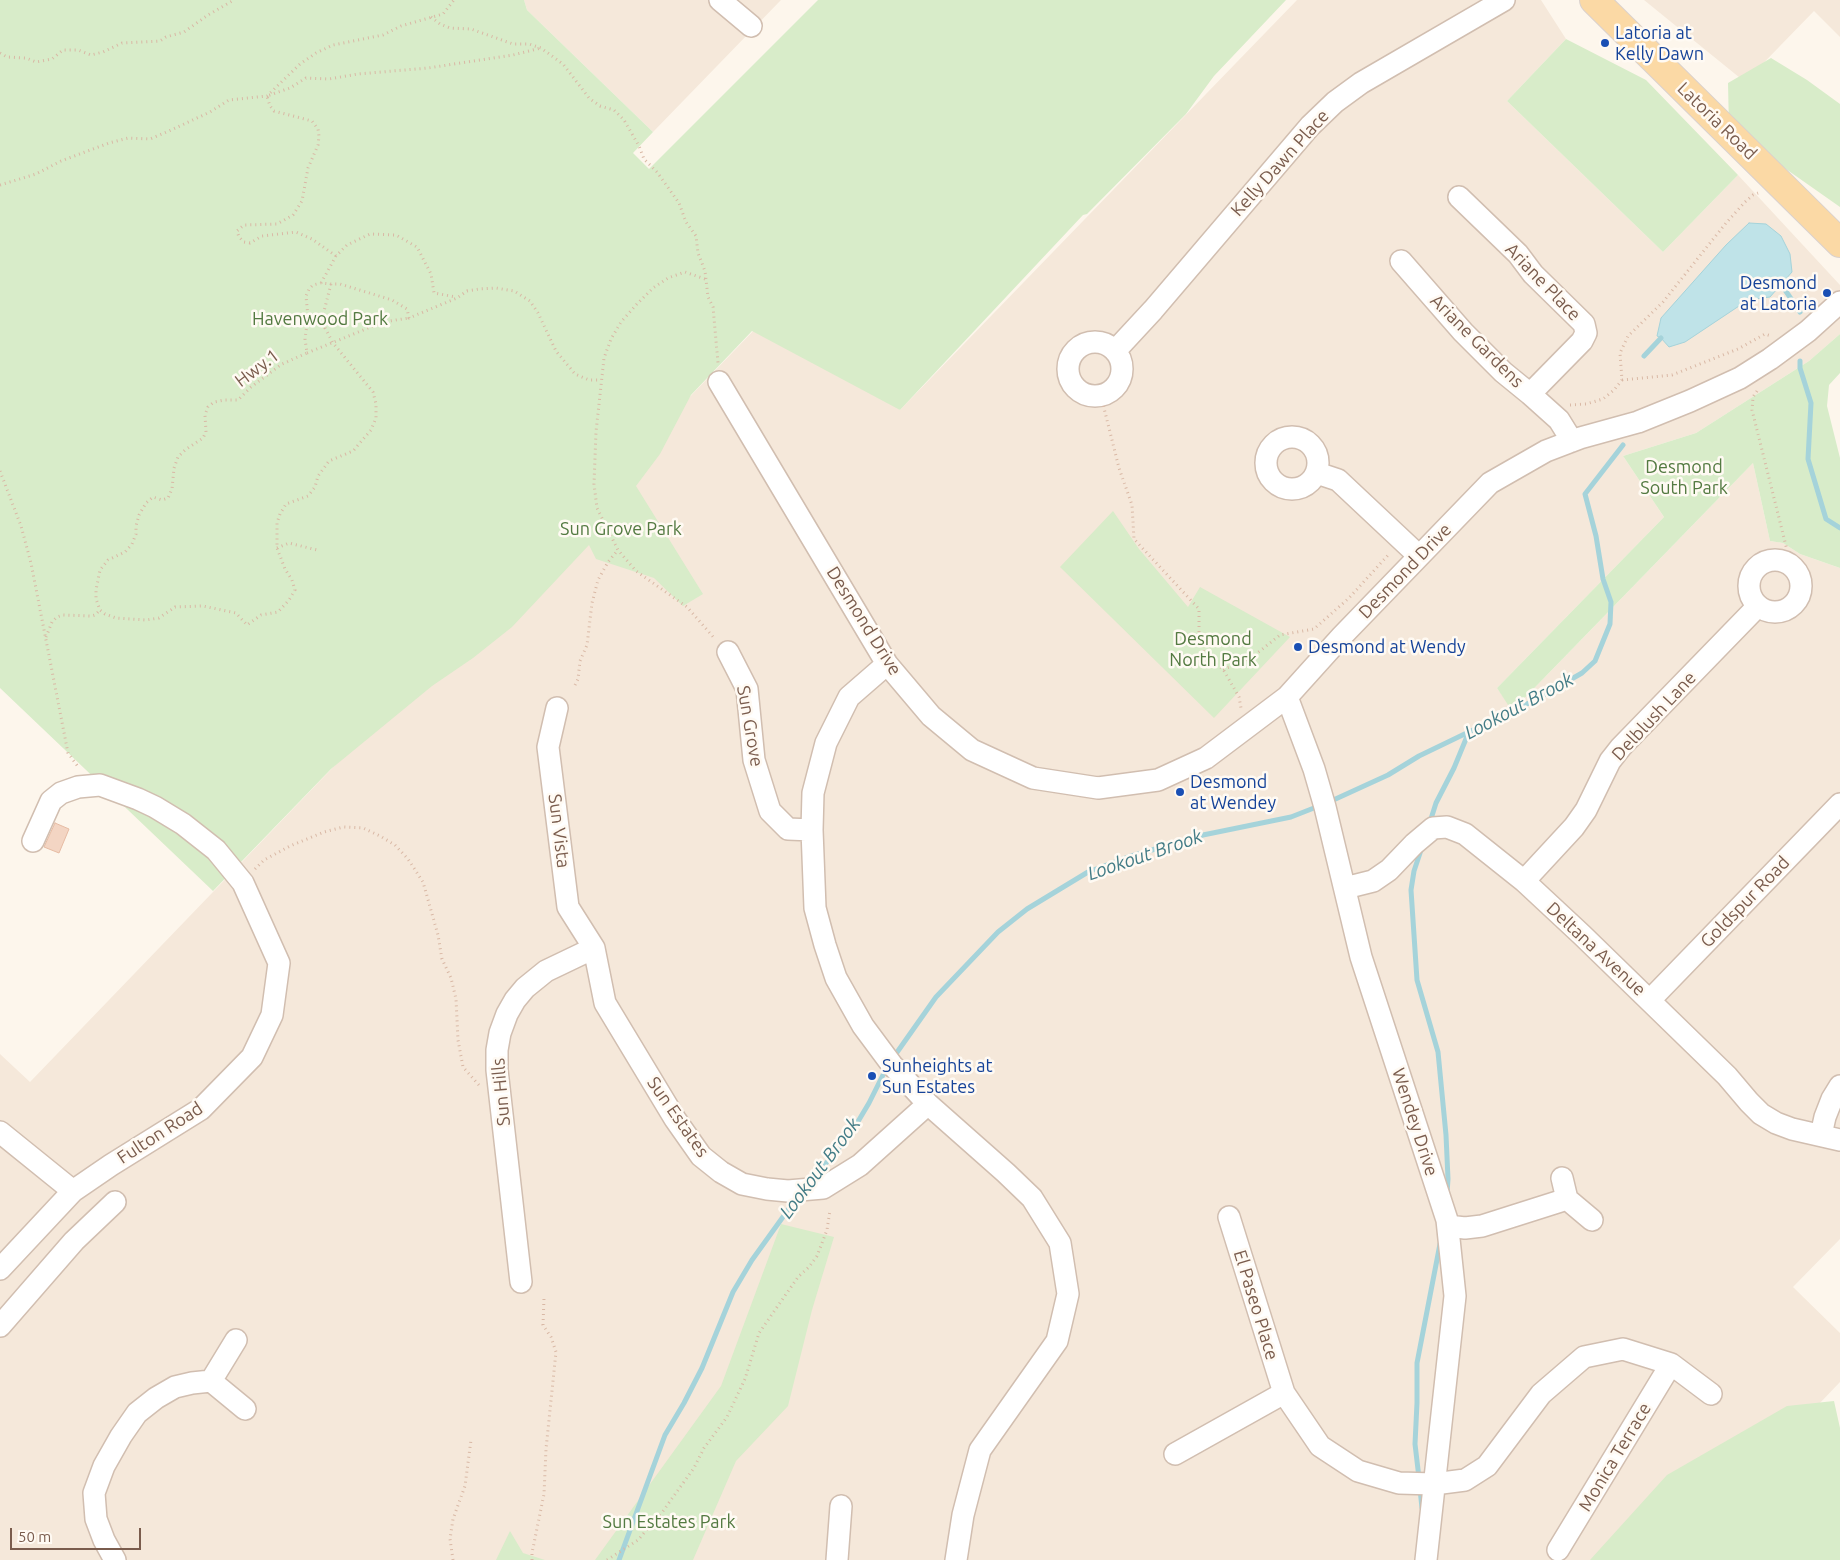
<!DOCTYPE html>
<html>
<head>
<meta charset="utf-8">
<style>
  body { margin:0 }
  #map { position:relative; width:1840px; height:1560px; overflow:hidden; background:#fdf6ec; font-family:Ubuntu,sans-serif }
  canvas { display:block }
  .scale { position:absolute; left:10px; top:1528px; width:131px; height:22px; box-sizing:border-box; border:2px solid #7a5c4d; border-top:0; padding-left:6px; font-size:15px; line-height:18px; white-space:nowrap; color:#7a5c4d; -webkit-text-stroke:4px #fffaf3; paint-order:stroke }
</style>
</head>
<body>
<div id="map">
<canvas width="1840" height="1560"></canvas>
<div class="scale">50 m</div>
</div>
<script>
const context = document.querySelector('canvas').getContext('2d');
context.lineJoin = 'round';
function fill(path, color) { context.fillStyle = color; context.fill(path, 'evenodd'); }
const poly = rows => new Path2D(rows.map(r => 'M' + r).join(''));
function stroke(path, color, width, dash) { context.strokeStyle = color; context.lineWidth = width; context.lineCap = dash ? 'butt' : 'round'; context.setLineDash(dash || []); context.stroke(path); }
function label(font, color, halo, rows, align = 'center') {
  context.font = font + ' Ubuntu,sans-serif'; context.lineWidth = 5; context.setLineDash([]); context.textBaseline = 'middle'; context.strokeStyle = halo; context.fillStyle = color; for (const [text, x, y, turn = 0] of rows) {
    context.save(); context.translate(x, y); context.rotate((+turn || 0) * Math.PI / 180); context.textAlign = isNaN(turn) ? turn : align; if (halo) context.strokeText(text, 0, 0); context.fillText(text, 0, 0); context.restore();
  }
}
fill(poly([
  [524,0,781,0,653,132,527,10],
  [1297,0,1541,0,1566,39,1507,101,1663,252,1738,175,1840,285,1840,334,1809,361,1696,433,1623,456,1664,517,1497,688,1513,710,1753,463,1770,541,1783,543,1800,554,1840,568,1840,1239,1793,1287,1840,1333,1840,1382,1670,1560,0,1560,0,1054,30,1082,784,299,900,410],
  [1644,0,1840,0,1840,37,1814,11,1745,82]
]), '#f5e8da');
fill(poly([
  [0,0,524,0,527,10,653,132,633,153,649,169,818,0,1286,0,1214,76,1186,114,1087,214,1083,215,900,410,752,331,691,395,660,454,636,486,703,594,683,606,654,578,596,559,589,545,512,627,473,658,432,686,331,769,213,891,0,688],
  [1566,39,1646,80,1738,175,1663,252,1507,101],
  [1771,58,1807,80,1840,104,1840,207,1729,129,1728,83],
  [1840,334,1840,373,1829,385,1827,406,1840,458,1840,568,1800,554,1783,543,1770,541,1753,463,1512,711,1497,688,1664,517,1623,456,1696,433,1809,361],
  [1113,511,1139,549,1188,607,1200,587,1290,637,1214,718,1060,567],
  [781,1224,834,1237,812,1310,788,1406,736,1461,693,1560,595,1560,721,1386],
  [1834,1401,1840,1428,1840,1560,1590,1560,1667,1475,1787,1406],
  [510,1531,523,1553,545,1560,496,1560]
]), '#d8ecc9');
const water = poly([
  [1749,223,1766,224,1781,236,1790,254,1792,272,1770,297,1748,300,1685,342,1669,347,1661,338,1657,336,1661,318,1726,245,1749,223]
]);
fill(water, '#bfe3e8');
stroke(water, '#a5d3da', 1);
stroke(poly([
  [1781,284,1800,312],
  [1644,356,1661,338],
  [1800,361,1800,368,1811,403,1808,459,1826,519,1840,528],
  [1329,802,1388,775,1419,756,1533,701,1582,673,1595,661,1610,624,1611,602,1603,579,1596,536,1585,494,1623,445],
  [1430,822,1436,803,1454,768,1468,734],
  [1421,850,1414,871,1411,890,1417,980,1438,1052,1446,1135,1448,1179,1447,1193],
  [893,1058,936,997,998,932,1027,909,1088,872,1128,857,1203,835,1291,817,1319,806],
  [810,1182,850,1135,869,1103,887,1067],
  [1419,1478,1415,1444,1417,1403,1417,1363,1440,1244],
  [1420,1489,1422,1508],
  [619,1560,665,1435,684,1403,702,1368,733,1292,752,1260,798,1196]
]), '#a5d3da', 5);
const building = poly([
  [55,823,69,829,59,853,44,847,55,823]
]);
fill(building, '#f3d5c3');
stroke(building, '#e6bba3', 1);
const minor = poly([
  [720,0,751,26],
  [1459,197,1518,254,1533,274,1584,324,1586,333,1582,341,1530,394],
  [1401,261,1463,332,1503,372,1530,394,1559,420,1572,441],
  '1068 369a27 27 0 1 1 54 0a27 27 0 1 1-54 0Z',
  [1115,351,1153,310,1310,126,1335,102,1361,83,1504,0],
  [719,382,887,664,931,716,972,750,1033,778,1098,788,1158,780,1206,758,1287,697,1342,636,1490,483,1546,451,1580,438,1638,422,1690,401,1740,378,1770,359,1808,331,1840,302],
  '1266 463a26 26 0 1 1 52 0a26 26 0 1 1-52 0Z',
  [1317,473,1338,480,1419,556],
  '1749 586a26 26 0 1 1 52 0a26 26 0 1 1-52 0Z',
  [728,652,747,689,754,760,770,811,788,829,812,830],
  [887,664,849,697,826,743,813,793,812,830,815,908,825,945,836,978,863,1026,892,1065,928,1104,1006,1173,1032,1198,1060,1243,1068,1294,1057,1341,980,1450,963,1515,956,1560],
  [1287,697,1314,769,1325,807,1361,957,1447,1220,1455,1296,1426,1560],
  [557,708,548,747,568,907,594,948,605,1003,675,1119,701,1156,721,1172,742,1184,767,1189,788,1191,823,1188,860,1165,928,1104],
  [1524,881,1574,827,1586,810,1610,761,1621,747,1758,606],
  [1345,888,1373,881,1389,870,1414,844,1433,828,1447,827,1465,834,1524,881,1582,935,1727,1076,1749,1102,1761,1114,1776,1123,1792,1129,1840,1140],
  [1650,1000,1840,804],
  [0,1132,73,1191],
  [1821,1135,1825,1117,1832,1099,1840,1086],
  [1562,1178,1567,1199,1592,1220],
  [1229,1217,1284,1393,1320,1446,1358,1471,1399,1483,1434,1484,1465,1480,1487,1466,1541,1394,1584,1357,1623,1349,1671,1364,1711,1394],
  [1448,1226,1465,1228,1482,1226,1567,1199],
  [0,1269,73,1191,111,1165,201,1109,252,1057,272,1015,279,963,243,883,216,850,183,824,155,807,138,799,100,785,78,787,61,793,51,801,33,841],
  [521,1282,497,1070,497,1050,500,1033,507,1014,515,1000,525,988,546,971,594,948],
  [0,1326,74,1241,115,1202],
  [236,1340,211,1381,245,1409],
  [1175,1454,1284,1393],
  [1558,1550,1671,1364],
  [115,1560,104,1540,96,1519,94,1493,104,1466,121,1436,137,1413,156,1398,175,1387,192,1383,211,1381],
  [837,1560,841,1506]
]);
const major = poly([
  [1594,0,1840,243]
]);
stroke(minor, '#d1beb0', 24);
stroke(major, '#dad1cd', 30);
stroke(poly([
  [431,17,440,24,450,28,471,29,513,44,529,44,541,48,563,64,589,98,600,106,614,110,624,120,639,146,644,159,657,172,679,203,686,222,696,236,698,253,705,271,708,297,713,307,718,363],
  [0,53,7,57,26,58,36,62,52,59,63,50,78,50,91,55,103,52,122,43,160,41,166,37,184,32,208,15,234,0],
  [0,185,36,174,61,161,109,143,128,138,150,139,169,131,210,112,229,100,267,96,300,64,316,53,333,45,383,35,401,26,443,14,454,0],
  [336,256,312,239,296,232,262,236,250,243,244,242,239,237,237,231,244,225,277,224,293,215,302,201,308,168,318,145,319,136,318,129,312,121,274,111,270,106,267,96,290,88,306,78,329,79,358,74,428,68,513,55,541,48],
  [705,279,685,272,668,278,653,288,637,304,621,322,611,339,604,358,596,432,594,484,597,508,618,550,636,571,687,607,715,639],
  [321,283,336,256,347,245,370,234,396,235,417,247,431,274,434,293,456,297],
  [331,284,323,315,325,328,333,343,373,392,376,404,376,418,371,430,353,451,329,461,318,476,315,487,308,496,286,504,280,514,277,523,277,548,285,569,292,580,295,590,289,600,278,612,261,615,247,625,236,613,203,606,175,607,159,618,146,620,116,618,105,614,100,610,96,599,96,590,100,570,108,560,125,552,132,544,136,534,136,526,139,515,146,503,153,497,162,500,168,498,172,489,174,468,178,457,185,450,203,438,206,432,205,415,208,407,214,402,224,400,238,400,251,387,282,364,307,353,305,339,308,317,306,296,309,289,313,285,321,283,331,284,340,284,392,300,407,309,409,318,457,298,467,291,479,289,496,288,514,291,530,301,538,313,556,351,575,374,589,380,601,380],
  [307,353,383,322,409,318],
  [1622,380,1672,375,1738,349,1765,334,1771,336],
  [1757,391,1753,397,1752,410,1787,550],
  [1101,396,1119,468,1132,505,1134,539,1199,609,1199,637,1205,656,1223,669,1239,697,1241,708],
  [1570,405,1586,404,1603,399,1614,390,1622,380,1620,353,1628,336,1663,302,1726,223,1745,202,1753,195,1758,193],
  [0,471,21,526,31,563,68,753,79,768],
  [277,548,289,543,317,550],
  [46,637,52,622,57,617,63,615,92,616,95,615,100,610],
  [1223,669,1246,662,1280,635,1314,629,1349,598,1390,553],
  [575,685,578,679,580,661,587,645,592,603,598,580,608,562,618,550],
  [255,869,264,860,290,846,324,832,343,827,363,828,380,836,395,845,408,859,423,882,438,935,442,959,451,978,456,999,458,1040,463,1067,479,1085],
  [453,1560,450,1539,453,1519,465,1486,471,1440],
  [532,1560,532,1553,544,1494,546,1449,556,1352,551,1337,543,1325,544,1298],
  [607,1560,638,1540,663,1511,694,1468,704,1448,727,1417,745,1379,759,1333,798,1277,809,1267,817,1256,827,1230,830,1210]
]), '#d9b8a5', 3, [1, 4]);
stroke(minor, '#fff', 21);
stroke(major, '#fbd9a5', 28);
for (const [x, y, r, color] of [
  [1605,43,5,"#1a4fb4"],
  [1827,293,5,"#1a4fb4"],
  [1298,647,5,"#1a4fb4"],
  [1180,792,5,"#1a4fb4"],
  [872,1076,5,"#1a4fb4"]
]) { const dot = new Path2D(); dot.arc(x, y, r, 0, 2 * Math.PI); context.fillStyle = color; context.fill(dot); stroke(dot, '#fffaf3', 2); }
label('18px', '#164399', '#fffaf3', [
  ["Latoria at",1615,33],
  ["Kelly Dawn",1615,54],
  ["Desmond",1817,283,"right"],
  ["at Latoria",1817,304,"right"],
  ["Desmond at Wendy",1308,647],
  ["Desmond",1190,782],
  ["at Wendey",1190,803],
  ["Sunheights at",882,1066],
  ["Sun Estates",882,1087]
], 'left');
label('18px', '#7a5c4d', '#fffaf3', [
  ["Latoria Road",1717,121,44],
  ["Kelly Dawn Place",1280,163,-48],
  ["Ariane Place",1543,282,46],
  ["Ariane Gardens",1477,341,45],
  ["Hwy.1",257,368,-37],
  ["Desmond Drive",1405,571,-46],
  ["Desmond Drive",864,621,58],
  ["Delblush Lane",1654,716,-47],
  ["Sun Grove",750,726,80],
  ["Sun Vista",559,831,83],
  ["Goldspur Road",1745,902,-46],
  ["Deltana Avenue",1596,949,43],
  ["Sun Hills",501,1092,-95],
  ["Sun Estates",678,1117,55],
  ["Wendey Drive",1415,1122,72],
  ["Fulton Road",160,1133,-33],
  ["El Paseo Place",1256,1305,73],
  ["Monica Terrace",1615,1457,-59]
]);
label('18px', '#537a41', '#fffaf3', [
  ["Havenwood Park",320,319],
  ["Desmond",1684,467],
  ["South Park",1684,488],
  ["Sun Grove Park",621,529],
  ["Desmond",1213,639],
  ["North Park",1213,660],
  ["Sun Estates Park",669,1522]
]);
label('italic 19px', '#437c86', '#fffaf3', [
  ["Lookout Brook",1519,706,-28],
  ["Lookout Brook",1145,855,-19],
  ["Lookout Brook",820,1168,-53]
]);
</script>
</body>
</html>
